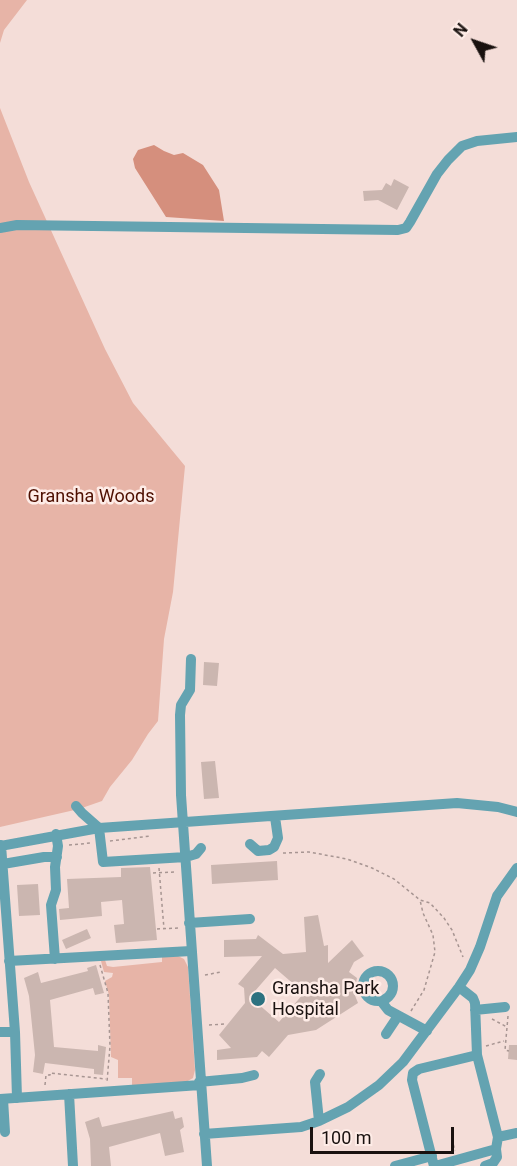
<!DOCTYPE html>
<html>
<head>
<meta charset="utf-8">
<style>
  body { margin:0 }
  #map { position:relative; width:517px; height:1166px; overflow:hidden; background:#f4ddd8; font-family:Roboto,sans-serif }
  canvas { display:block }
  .north { position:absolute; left:445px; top:12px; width:60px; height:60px; -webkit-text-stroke:4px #feece7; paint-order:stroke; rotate:310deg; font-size:16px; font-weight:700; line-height:24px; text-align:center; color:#19110f }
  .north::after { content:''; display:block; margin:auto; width:21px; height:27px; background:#19110f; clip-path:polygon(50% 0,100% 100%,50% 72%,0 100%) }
  .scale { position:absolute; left:310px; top:1127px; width:144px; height:27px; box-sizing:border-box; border:3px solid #19110f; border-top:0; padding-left:8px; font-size:18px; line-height:21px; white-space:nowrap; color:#19110f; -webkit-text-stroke:4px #feece7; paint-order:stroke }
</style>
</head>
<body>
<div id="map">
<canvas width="517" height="1166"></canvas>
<div class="north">N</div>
<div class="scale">100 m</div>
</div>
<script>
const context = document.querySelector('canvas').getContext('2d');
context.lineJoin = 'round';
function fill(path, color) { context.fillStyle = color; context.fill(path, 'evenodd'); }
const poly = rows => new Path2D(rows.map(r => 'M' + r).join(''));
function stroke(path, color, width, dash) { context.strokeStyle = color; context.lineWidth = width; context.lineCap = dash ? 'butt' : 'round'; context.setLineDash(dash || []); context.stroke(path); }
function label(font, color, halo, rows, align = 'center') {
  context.font = font + ' Roboto,sans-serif'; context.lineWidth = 5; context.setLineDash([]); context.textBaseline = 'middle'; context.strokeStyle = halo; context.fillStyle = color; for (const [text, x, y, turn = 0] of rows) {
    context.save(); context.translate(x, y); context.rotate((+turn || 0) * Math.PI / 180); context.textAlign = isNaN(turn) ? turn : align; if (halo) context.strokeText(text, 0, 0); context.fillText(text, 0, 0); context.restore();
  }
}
fill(poly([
  [0,0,27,0,4,30,0,43],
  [0,108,29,182,105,349,133,403,185,466,173,592,164,639,158,721,148,734,132,760,110,787,102,801,79,809,0,827],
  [178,956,184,959,188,967,195,1070,193,1078,186,1082,132,1086,132,1078,118,1078,118,1060,111,1057,109,995,105,981,112,977,113,973,104,972,101,961,105,960,107,966,113,967,162,962,162,957]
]), '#e7b4a7');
fill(poly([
  [154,145,164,151,174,155,183,153,203,165,219,190,224,221,166,217,135,168,133,159,138,150]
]), '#d58f7d');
fill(poly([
  [394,179,409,187,397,210,378,200,364,201,363,191,382,190,386,183,391,186],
  [204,662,219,663,217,686,203,685],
  [215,761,219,798,204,799,201,762],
  [277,861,278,880,212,884,211,865],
  [150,867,157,940,116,943,114,925,124,924,122,900,101,902,102,916,60,920,59,909,69,908,67,879,121,877,121,868],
  [38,884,40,915,19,916,17,885],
  [318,915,324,946,328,945,328,963,352,940,364,956,354,962,349,972,357,978,354,993,358,1003,316,1030,288,1035,269,1057,262,1051,257,1057,217,1060,217,1050,231,1048,219,1035,245,1003,244,988,238,984,262,956,224,957,224,940,256,939,258,935,283,954,306,952,304,917],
  [275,968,304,993,279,1022,257,1003,255,991],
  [87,929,91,938,66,949,62,940],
  [96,965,104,993,95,995,93,988,50,1000,54,1047,98,1051,98,1045,106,1047,103,1075,94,1074,94,1069,45,1063,43,1074,33,1072,35,1055,29,996,24,978,38,972,41,983,88,971,87,968],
  [509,1045,517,1045,517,1060,508,1059],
  [173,1111,175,1119,182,1117,184,1127,180,1130,184,1152,165,1156,160,1133,109,1147,111,1166,91,1166,90,1139,85,1122,99,1117,102,1127]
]), '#cbb6b0');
stroke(poly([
  [110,841,150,836],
  [69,845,91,843],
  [283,853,309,852,347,859,372,868,394,879,420,900,430,903,444,918,452,930,463,957],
  [159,868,164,929],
  [153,873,176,872],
  [157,929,180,928],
  [100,965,108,993,110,1046,107,1082],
  [205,975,221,972],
  [411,1011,424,990,435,952,433,935,423,913,420,900],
  [508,1016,505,1050,509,1051],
  [492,1019,507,1027],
  [209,1025,225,1024],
  [486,1046,504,1041],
  [45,1085,46,1075,50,1075,50,1073,106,1079],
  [452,1139,455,1151]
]), '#a79592', 1.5, [3, 3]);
stroke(poly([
  [0,228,17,225,398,230,406,228,410,222,437,174,448,160,462,146,477,141,517,137],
  [191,659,190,690,181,705,180,715,181,795,207,1166],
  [76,806,82,813,99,828,103,862,186,857,196,854,201,848],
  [250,844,258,851,269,850,274,847,278,838,275,817],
  [1,845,15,1032,17,1098],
  [0,846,99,828,457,803,498,807,517,812],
  [3,864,44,857,57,857],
  [189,923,250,919],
  [55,959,51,905,56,890,55,867,58,846,56,834],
  [9,961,191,951],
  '363 986a15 15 0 1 1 30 0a15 15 0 1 1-30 0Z',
  [381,1001,388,1010,427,1031],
  [475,1010,505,1007],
  [1,1032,15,1032],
  [386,1034,398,1016],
  [199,1082,242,1078,254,1075],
  [69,1094,73,1166],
  [0,1099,200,1085],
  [3,1099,5,1132],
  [319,1121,315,1082,320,1074],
  [204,1134,301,1127,319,1121,348,1107,379,1085,403,1062,459,987,470,970,480,947,497,896,517,868],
  [498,1137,517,1133],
  [395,1166,432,1156],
  [434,1166,412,1080,413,1073,419,1069,477,1055],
  [435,1166,496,1149,498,1137,477,1055,475,1003,473,998,459,987],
  [485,1166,493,1163,497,1157,496,1149]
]), '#64a3b1', 10);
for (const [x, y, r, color] of [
  [258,999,8,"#2d7280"]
]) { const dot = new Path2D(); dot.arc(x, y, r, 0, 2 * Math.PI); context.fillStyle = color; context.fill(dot); stroke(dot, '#feece7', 2); }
label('18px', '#4e0f01', '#feece7', [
  ["Gransha Woods",91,497]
]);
label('18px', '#19110f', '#feece7', [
  ["Gransha Park",272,989],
  ["Hospital",272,1010]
], 'left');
</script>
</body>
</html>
